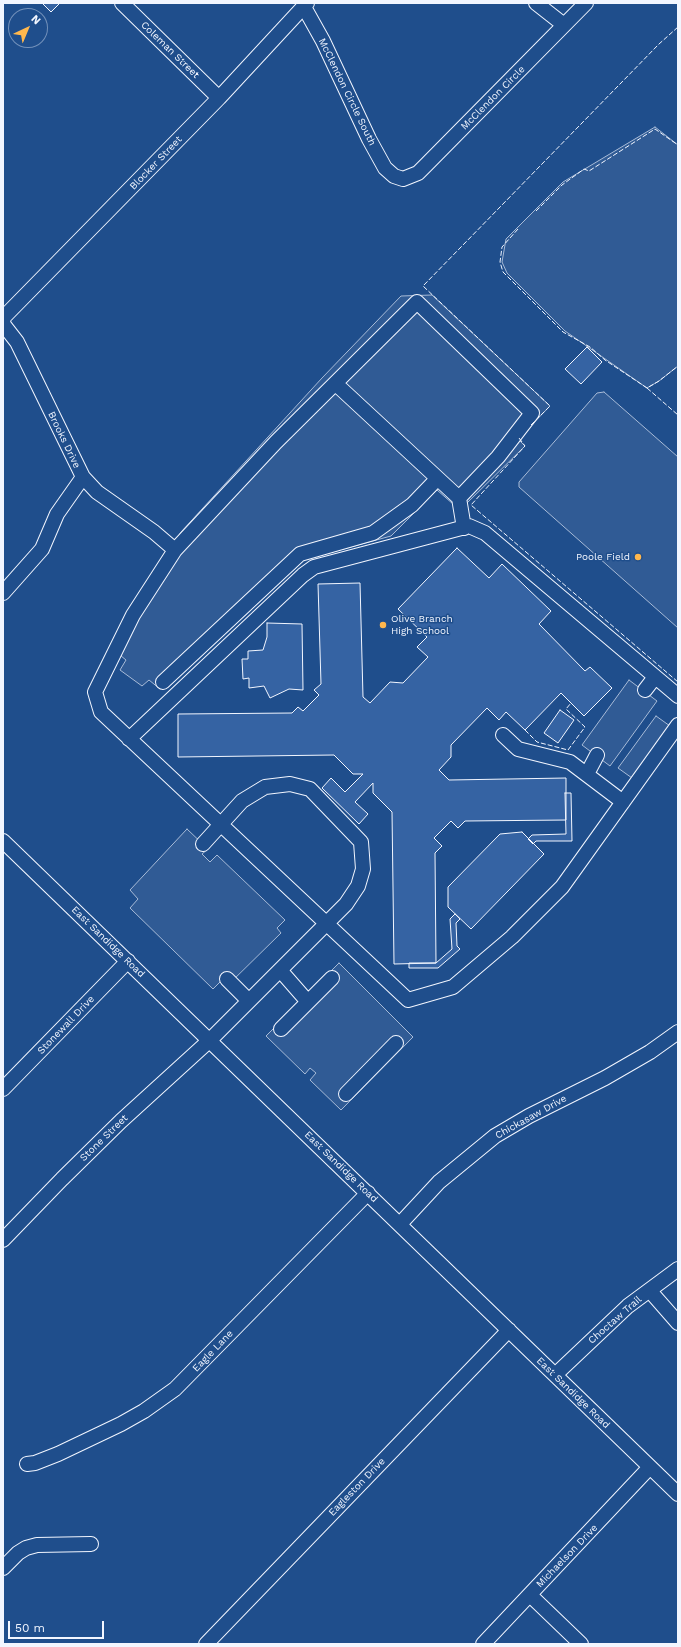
<!DOCTYPE html>
<html>
<head>
<meta charset="utf-8">
<style>
  body { margin:0 }
  #map { position:relative; width:681px; height:1647px; overflow:hidden; background:#1f4e8c; font-family:"Work Sans",sans-serif }
  canvas { display:block }
  .frame { position:absolute; inset:0; border:4px solid #f2f6ff; pointer-events:none }
  .north { position:absolute; left:8px; top:8px; width:40px; height:40px; box-sizing:border-box; background:#1f4e8c; border:1px solid #7391ba; border-radius:50%; rotate:44deg; font-size:11px; font-weight:700; line-height:16px; text-align:center; color:#f2f6ff }
  .north::after { content:''; display:block; margin:auto; width:14px; height:18px; background:#ffb74d; clip-path:polygon(50% 0,100% 100%,50% 72%,0 100%) }
  .scale { position:absolute; left:8px; top:1621px; width:96px; height:18px; box-sizing:border-box; border:2px solid #f2f6ff; border-top:0; padding-left:5px; font-size:12px; line-height:14px; white-space:nowrap; color:#f2f6ff; -webkit-text-stroke:3px #1f4e8c; paint-order:stroke }
</style>
</head>
<body>
<div id="map">
<canvas width="681" height="1647"></canvas>
<div class="frame"></div>
<div class="north">N</div>
<div class="scale">50 m</div>
</div>
<script>
const context = document.querySelector('canvas').getContext('2d');
context.lineJoin = 'round';
function fill(path, color) { context.fillStyle = color; context.fill(path, 'evenodd'); }
const poly = rows => new Path2D(rows.map(r => 'M' + r).join(''));
function stroke(path, color, width, dash) { context.strokeStyle = color; context.lineWidth = width; context.lineCap = dash ? 'butt' : 'round'; context.setLineDash(dash || []); context.stroke(path); }
function label(font, color, halo, rows, align = 'center') {
  context.font = font + ' "Work Sans",sans-serif'; context.lineWidth = 3; context.setLineDash([]); context.textBaseline = 'middle'; context.strokeStyle = halo; context.fillStyle = color; for (const [text, x, y, turn = 0] of rows) {
    context.save(); context.translate(x, y); context.rotate((+turn || 0) * Math.PI / 180); context.textAlign = isNaN(turn) ? turn : align; if (halo) context.strokeText(text, 0, 0); context.fillText(text, 0, 0); context.restore();
  }
}
const built = poly([
  [655,127,678,145,678,366,659,381,647,388,565,331,507,273,502,262,506,239,563,182,655,127],
  [432,295,550,406,518,439,525,446,467,503,453,504,437,490,391,536,303,560,168,686,160,689,149,680,142,686,120,670,126,660,110,647,181,532,322,378,401,296,432,295],
  [604,392,678,457,678,628,519,487,519,482,597,393,604,392],
  [629,680,657,701,610,766,582,745,629,680],
  [656,716,677,731,639,783,618,768,656,716],
  [187,829,208,849,202,854,210,862,217,855,285,920,277,928,281,933,226,987,220,982,213,989,130,908,138,899,130,890,187,829],
  [339,963,413,1037,341,1110,310,1080,316,1073,310,1068,305,1074,266,1036,339,963]
]);
fill(built, '#305b95');
stroke(built, '#a8bbd7', 1);
const building = poly([
  [42,3,60,3,51,12,42,3],
  [587,347,602,362,581,384,565,369,587,347],
  [457,548,489,578,502,564,551,611,539,624,585,671,590,667,612,688,584,716,561,693,525,730,506,712,499,720,487,708,451,745,451,757,439,770,449,780,566,778,566,820,465,821,458,828,451,821,434,838,442,846,435,853,436,963,394,964,392,812,373,793,373,783,355,802,368,814,359,824,322,788,331,778,345,792,363,774,353,774,334,755,178,757,178,714,292,713,298,707,303,711,319,695,314,690,321,684,318,584,360,583,363,697,370,703,390,682,403,683,428,657,417,647,427,637,398,609,457,548],
  [267,623,302,624,303,690,289,689,270,698,264,686,249,688,249,678,243,679,242,659,248,659,248,651,263,650,267,637,267,623],
  [560,710,574,720,558,743,544,733,560,710],
  [565,793,571,793,572,841,536,841,533,844,528,839,532,835,566,834,565,793],
  [522,832,544,854,471,929,448,907,448,887,500,834,522,832],
  [455,914,460,919,456,923,457,946,460,949,438,968,409,968,409,963,436,963,452,949,450,919,455,914]
]);
fill(building, '#3563a3');
stroke(building, '#f2f6ff', 1);
const minor = poly([
  [122,3,219,98],
  [536,3,564,25],
  [304,7,323,41,369,139,385,168,394,176,403,179,418,173,426,165,586,3],
  [3,322,4,317,219,98,307,3],
  [3,324,17,342,83,477,97,492,154,532,175,550,133,615,95,692,101,712,408,1000,453,987,512,937,562,887,678,725],
  [336,384,459,498],
  [175,550,276,442,417,302,532,413,498,457,459,498,464,528],
  [3,593,42,549,57,514,83,477],
  [163,682,300,554,373,533,412,505,437,479],
  [645,690,655,677],
  [503,735,518,749,570,762,623,802],
  [129,739,303,575,314,567,469,526,485,533,678,696],
  [587,774,597,755],
  [3,841,678,1494],
  [280,970,308,1002],
  [227,979,249,1001],
  [281,1029,332,978],
  [3,1089,128,961],
  [346,1094,396,1043],
  [400,1224,439,1182,495,1136,529,1116,605,1078,650,1052,678,1032],
  [3,1240,62,1179,121,1121,210,1040,346,904,358,886,363,869,361,842,310,789,290,784,265,787,242,801,203,844],
  [650,1291,678,1323],
  [555,1375,628,1306,678,1269],
  [27,1464,35,1463,58,1454,121,1424,144,1411,175,1389,368,1193],
  [3,1568,18,1553,26,1548,37,1545,91,1544],
  [530,1595,581,1644],
  [206,1644,509,1330],
  [483,1644,650,1467]
]);
stroke(minor, '#f2f6ff', 16);
stroke(minor, '#1f4e8c', 14);
stroke(poly([
  [536,211,562,185,584,169,589,171,655,129,678,145],
  [518,229,502,247,500,262,503,272,563,332,590,347,605,360,647,388,659,381,678,366],
  [647,388,678,415],
  [531,425,550,406,423,286,659,44,678,27],
  [519,438,525,446,471,505,678,682],
  [525,730,537,742,568,750,585,727,566,709,571,703]
]), '#f2f6ff', 1, [5, 2]);
for (const [x, y, r, color] of [
  [638,557,4,"#ffb74d"],
  [383,625,4,"#ffb74d"]
]) { const dot = new Path2D(); dot.arc(x, y, r, 0, 2 * Math.PI); context.fillStyle = color; context.fill(dot); stroke(dot, '#1f4e8c', 1.5); }
label('10px', '#f2f6ff', '#1f4e8c', [
  ["Coleman Street",170,50,44],
  ["McClendon Circle South",347,92,64],
  ["McClendon Circle",493,98,-45],
  ["Blocker Street",156,163,-46],
  ["Brooks Drive",64,440,64],
  ["East Sandidge Road",108,942,44],
  ["Stonewall Drive",66,1025,-46],
  ["Chickasaw Drive",531,1117,-29],
  ["Stone Street",104,1138,-44],
  ["East Sandidge Road",341,1167,44],
  ["Choctaw Trail",615,1320,-41],
  ["Eagle Lane",213,1351,-46],
  ["East Sandidge Road",573,1393,44],
  ["Eagleston Drive",357,1487,-46],
  ["Michaelson Drive",567,1556,-46]
]);
label('10px', '#f2f6ff', '#1f4e8c', [
  ["Poole Field",630,557],
  ["Olive Branch",391,619,"left"],
  ["High School",391,631,"left"]
], 'right');
</script>
</body>
</html>
